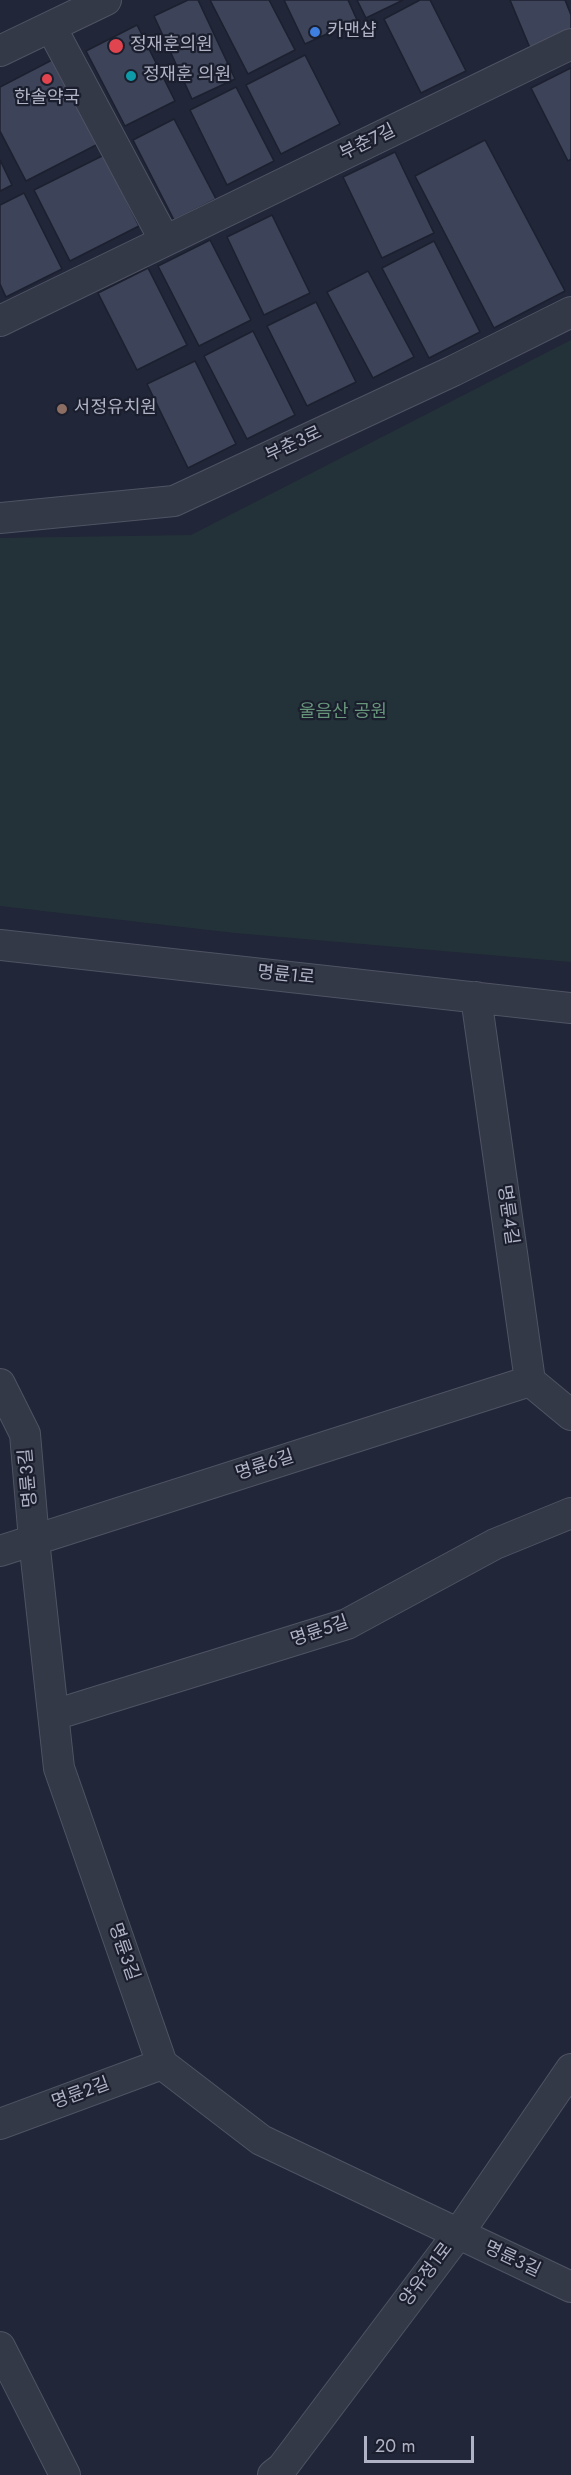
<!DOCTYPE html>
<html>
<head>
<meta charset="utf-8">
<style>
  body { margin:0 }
  #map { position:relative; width:571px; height:2475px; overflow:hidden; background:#212638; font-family:Jost,sans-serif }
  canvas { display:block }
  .scale { position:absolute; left:364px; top:2436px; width:110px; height:27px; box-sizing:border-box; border:3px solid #afb3c5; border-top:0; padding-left:8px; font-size:18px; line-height:21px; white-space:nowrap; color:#afb3c5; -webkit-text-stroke:4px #1a1e2d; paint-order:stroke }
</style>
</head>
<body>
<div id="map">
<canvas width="571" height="2475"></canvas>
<div class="scale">20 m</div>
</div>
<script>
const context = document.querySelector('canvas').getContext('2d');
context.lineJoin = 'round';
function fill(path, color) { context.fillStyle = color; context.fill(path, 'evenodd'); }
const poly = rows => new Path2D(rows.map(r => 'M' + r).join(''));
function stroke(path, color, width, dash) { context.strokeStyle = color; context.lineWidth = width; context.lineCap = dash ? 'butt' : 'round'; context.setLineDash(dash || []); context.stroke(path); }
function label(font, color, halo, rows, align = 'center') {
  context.font = font + ' Jost,"Noto Sans KR",sans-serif'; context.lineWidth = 4.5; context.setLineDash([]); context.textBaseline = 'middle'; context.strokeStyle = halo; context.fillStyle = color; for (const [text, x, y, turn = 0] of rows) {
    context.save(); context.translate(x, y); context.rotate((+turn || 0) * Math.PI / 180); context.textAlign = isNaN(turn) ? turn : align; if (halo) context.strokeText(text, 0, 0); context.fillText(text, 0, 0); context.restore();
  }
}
fill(poly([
  [571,340,571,962,235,933,0,906,0,538,191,535]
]), '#233239');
const building = poly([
  [188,0,198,0,235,79,192,99,154,16,188,0],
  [210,0,269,0,295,50,248,74,210,0],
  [284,0,348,0,357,20,305,44,284,0],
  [357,0,403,0,366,18,357,0],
  [420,0,430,0,466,71,421,93,384,19,420,0],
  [510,0,565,0,571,15,571,32,530,48,510,0],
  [137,25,175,101,125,126,86,51,137,25],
  [305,55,340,124,281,154,246,85,305,55],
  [54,59,98,144,26,181,0,131,0,87,54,59],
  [571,68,571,159,568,161,531,88,571,68],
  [236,87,274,161,227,185,190,110,236,87],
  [174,119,216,199,174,220,133,140,174,119],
  [485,140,565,291,494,328,415,176,485,140],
  [395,152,434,233,382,258,343,177,395,152],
  [104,155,139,226,70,261,34,190,104,155],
  [0,160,12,185,0,191,0,160],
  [24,193,62,269,6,297,0,284,0,205,24,193],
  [272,215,310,293,264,315,227,237,272,215],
  [210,240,251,320,199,346,158,266,210,240],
  [434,241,480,332,429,358,382,268,434,241],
  [148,268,187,345,137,370,98,293,148,268],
  [368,271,414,357,373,378,327,292,368,271],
  [316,302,356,382,307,406,267,326,316,302],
  [253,331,295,415,247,439,204,356,253,331],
  [195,361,236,444,188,468,147,384,195,361]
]);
fill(building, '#3d4358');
stroke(building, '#1c202f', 1.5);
const minor = poly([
  [51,27,165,241],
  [0,51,106,0],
  [0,321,571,44],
  [0,518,174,501,453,371,571,312],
  [0,945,571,1008],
  [476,997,530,1381,571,1415],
  [0,1384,25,1434,34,1540,59,1768,162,2064,261,2140,571,2287],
  [0,1551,530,1381],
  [54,1715,347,1624,495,1544,571,1513],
  [0,2124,162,2064],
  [0,2347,65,2475],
  [273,2475,282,2468,458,2234,571,2069]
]);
stroke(minor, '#4f5363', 32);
stroke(minor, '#343948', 30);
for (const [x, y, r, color] of [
  [315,32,6,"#3f7fe0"],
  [116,46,8,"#e0444e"],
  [131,76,6,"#0f9aa8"],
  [47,79,6,"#e0444e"],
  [62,409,6,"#8d6e63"]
]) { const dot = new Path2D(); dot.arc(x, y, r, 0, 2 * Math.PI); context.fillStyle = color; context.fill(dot); stroke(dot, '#1a1e2d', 2); }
label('18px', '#afb3c5', '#1a1e2d', [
  ["카맨샵",327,32],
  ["정재훈의원",130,46],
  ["정재훈 의원",143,76],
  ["한솔약국",47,99,"center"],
  ["서정유치원",74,409]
], 'left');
label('18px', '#afb3c5', '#1a1e2d', [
  ["부춘7길",368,143,-26],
  ["부춘3로",294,445,-25],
  ["명륜1로",286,976,6],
  ["명륜4길",507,1215,82],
  ["명륜6길",265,1466,-18],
  ["명륜3길",29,1478,-95],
  ["명륜5길",320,1632,-19],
  ["명륜3길",123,1952,71],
  ["명륜2길",81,2094,-20],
  ["명륜3길",512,2260,25],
  ["양유정1로",427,2275,-53]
]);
label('18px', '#67957a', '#1a1e2d', [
  ["울음산 공원",343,713]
]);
</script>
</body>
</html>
